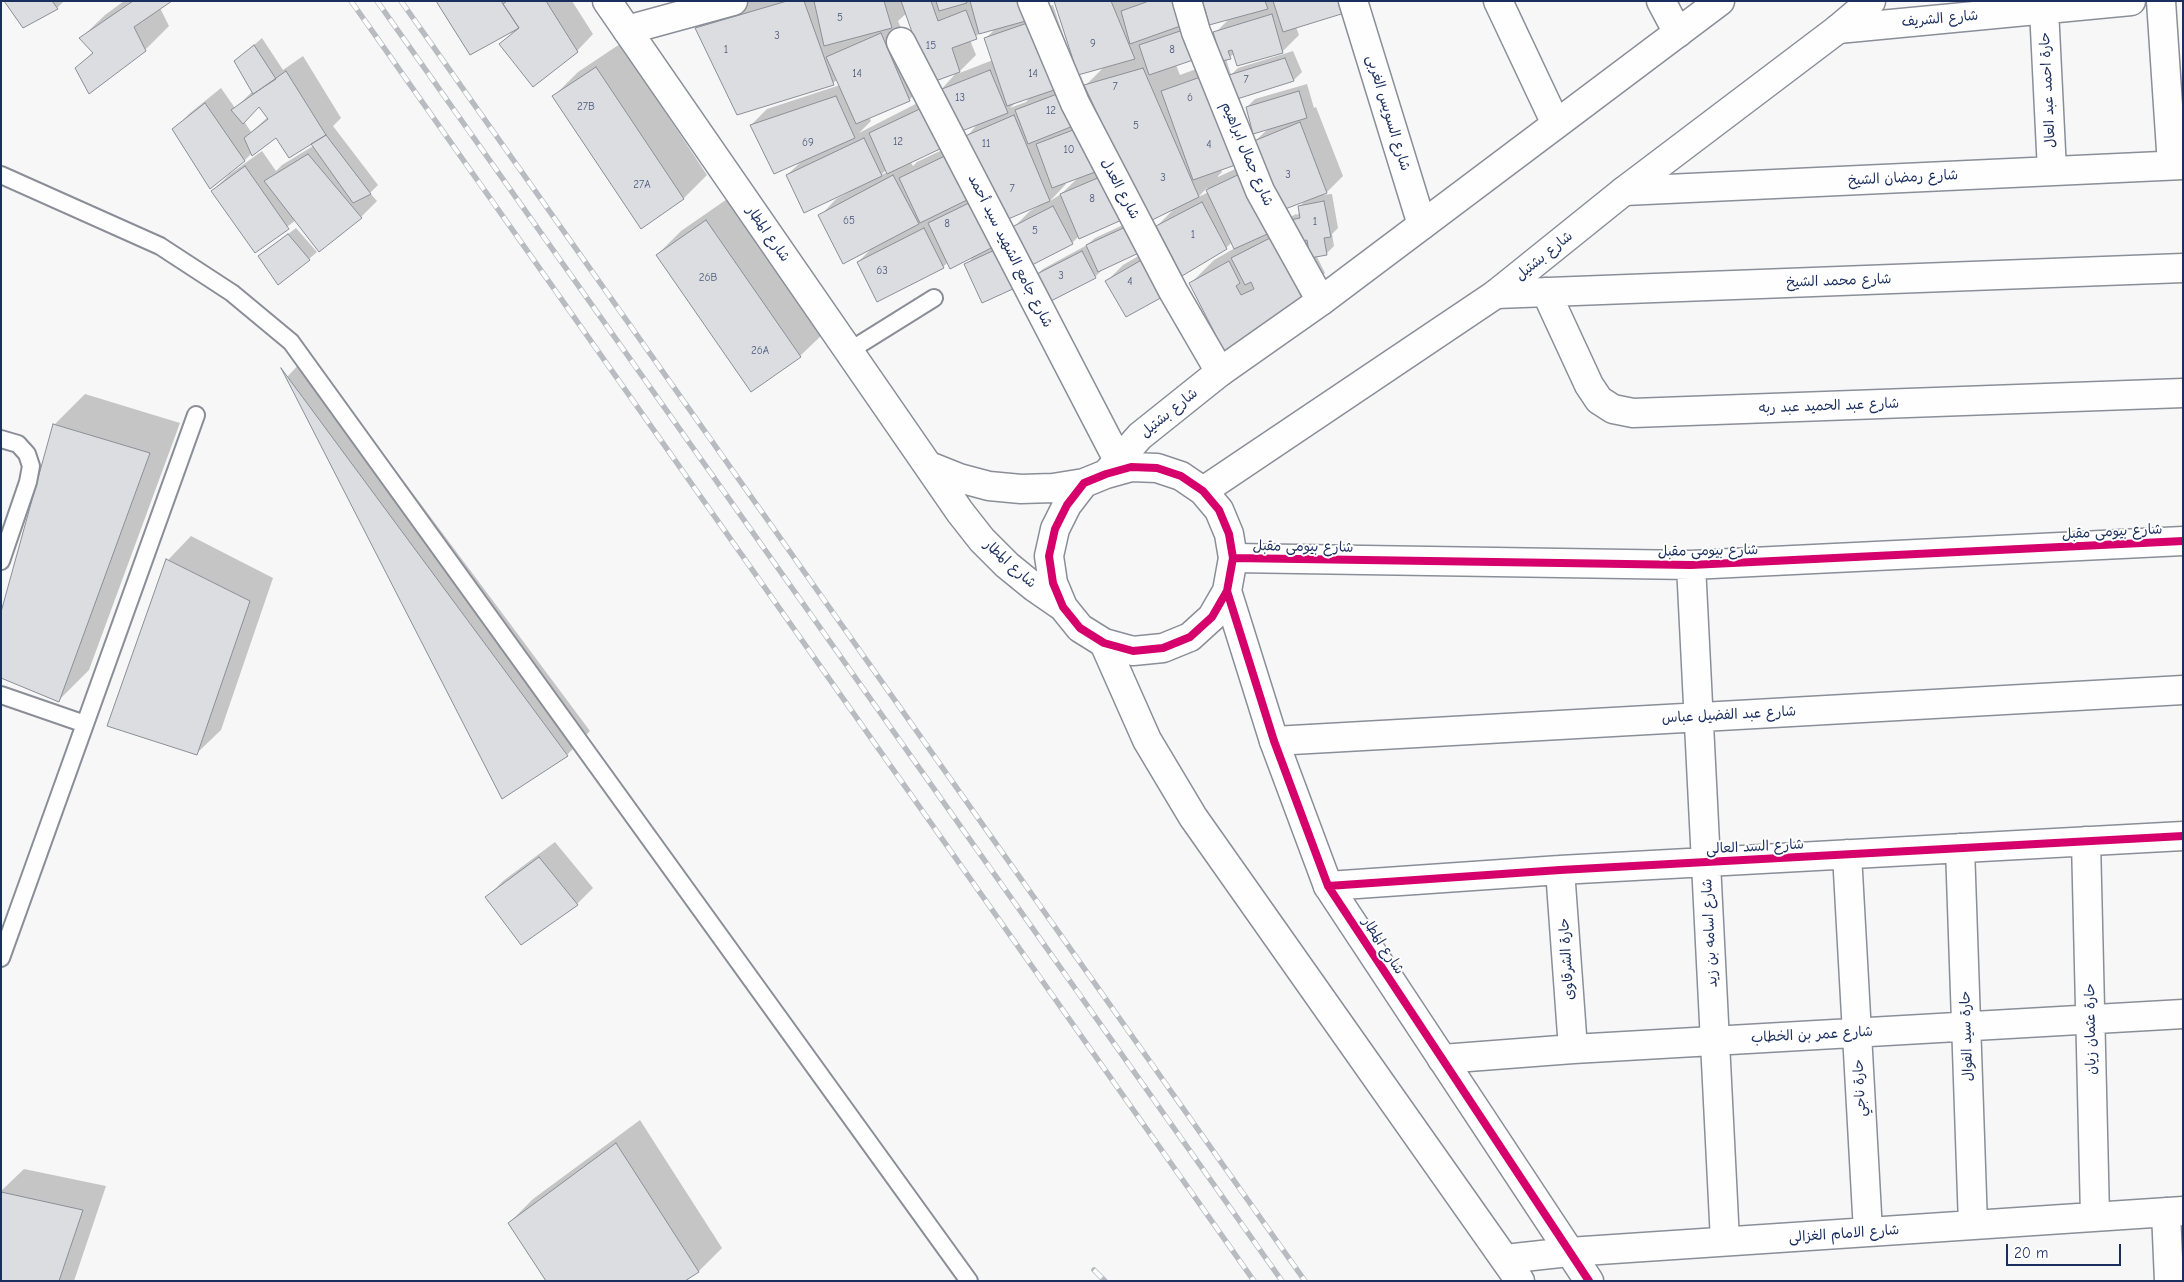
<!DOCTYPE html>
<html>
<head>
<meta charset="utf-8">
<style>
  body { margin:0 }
  #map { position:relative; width:2184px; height:1282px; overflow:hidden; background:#f7f7f8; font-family:"Comic Neue",sans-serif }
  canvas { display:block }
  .frame { position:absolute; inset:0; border:2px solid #1b2f5e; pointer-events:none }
  .scale { position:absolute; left:2006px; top:1244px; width:115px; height:22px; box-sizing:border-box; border:2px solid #1b2f5e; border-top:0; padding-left:6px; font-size:15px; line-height:18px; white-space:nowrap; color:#1b2f5e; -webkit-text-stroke:4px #fff; paint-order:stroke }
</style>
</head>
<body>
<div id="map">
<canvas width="2184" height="1282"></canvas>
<div class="frame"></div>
<div class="scale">20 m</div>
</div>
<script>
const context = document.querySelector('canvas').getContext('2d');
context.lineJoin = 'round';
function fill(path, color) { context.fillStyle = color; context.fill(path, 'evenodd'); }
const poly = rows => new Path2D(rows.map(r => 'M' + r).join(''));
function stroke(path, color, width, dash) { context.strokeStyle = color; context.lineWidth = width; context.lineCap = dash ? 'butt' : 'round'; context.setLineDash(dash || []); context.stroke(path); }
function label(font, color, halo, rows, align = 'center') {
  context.font = font + ' "Comic Neue","Playpen Sans Arabic",sans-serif'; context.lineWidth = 4; context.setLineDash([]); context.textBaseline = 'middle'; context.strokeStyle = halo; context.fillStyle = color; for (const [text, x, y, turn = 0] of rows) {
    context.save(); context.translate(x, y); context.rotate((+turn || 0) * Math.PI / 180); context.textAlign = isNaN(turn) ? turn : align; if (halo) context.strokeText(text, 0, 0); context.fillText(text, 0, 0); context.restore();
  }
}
fill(poly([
  [6,1,64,1,57,8],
  [124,1,170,1,160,8,169,26,145,50,76,69,94,51,81,38,105,15],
  [438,1,572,1,593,34,577,51,533,85,501,44,516,29],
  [732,1,1049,1,1041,9,1053,5,1075,70,1063,83,1081,76,1085,86,1105,66,1055,1,1359,1,1296,27,1299,35,1283,51,1238,65,1234,54,1226,59,1231,75,1238,68,1293,51,1302,72,1294,80,1239,97,1255,141,1268,129,1247,107,1255,99,1307,84,1314,108,1316,107,1343,176,1327,192,1319,195,1332,194,1338,228,1332,234,1334,246,1327,253,1316,255,1325,273,1301,297,1227,355,1191,283,1214,260,1235,248,1232,242,1226,248,1157,226,1175,208,1140,202,1079,236,1072,243,1014,227,1030,211,1037,207,1036,206,1005,219,1010,229,991,248,1005,242,1022,279,966,265,975,255,948,262,943,267,858,262,871,249,820,216,836,199,849,192,848,190,787,175,803,160,751,125,767,109,840,85,837,80,833,83,737,114,696,29,720,5],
  [1206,7,1207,12,1192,17],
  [907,13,957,72,939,92,859,133,871,121,869,117,909,100,925,84,898,21],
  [1229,19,1215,33,1223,59,1180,75,1176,65,1198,57,1215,41,1209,24],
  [996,28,985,39,993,60,957,74,976,55,970,40,982,32],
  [1031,96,1026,102,1010,108,1017,101],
  [1095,106,1098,112,1083,117],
  [979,122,965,139,917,162,913,166,910,161,959,130],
  [1105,132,1107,132,1120,160],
  [1261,157,1218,177,1218,176,1222,172,1221,169],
  [887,169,888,172,881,175],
  [1080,176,1061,194,1050,201,1066,184,1065,182],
  [1207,188,1209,192,1198,197],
  [1306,200,1299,207,1299,213,1297,215,1296,214,1284,220,1290,214,1287,208],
  [262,38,283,70,303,56,341,118,333,126,378,185,370,193,377,201,361,217,296,220,255,251,212,191,230,174,262,151,276,171,282,165,313,146,311,143,276,136,252,153,244,161,174,129,190,113,221,88,235,108,253,91,236,61],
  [260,105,268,117,251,132,244,121],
  [620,44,707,175,683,199,554,96,578,72],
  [730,197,824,333,800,356,657,255,681,231],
  [1138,218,1103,269,1095,277,1035,276,1043,269,1087,245,1095,238],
  [296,228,317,252,309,259,259,256],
  [1161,243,1181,278,1107,281,1123,265],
  [309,354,590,731,567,755,287,377],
  [85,394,180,423,89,670,59,700,1,617,55,424],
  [191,536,273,578,221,730,197,753,168,560],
  [555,842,593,888,577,904,487,897,503,881],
  [640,1120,722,1248,699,1271,683,1281,509,1223,533,1199],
  [24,1169,106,1186,74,1281,1,1281,1,1191]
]), '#0003');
const building = poly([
  [4,1,52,1,58,9,23,28,4,1],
  [133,1,172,1,134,27,146,51,89,94,75,68,93,53,79,38,133,1],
  [436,1,501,1,519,28,470,55,436,1],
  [507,1,546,1,578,52,533,87,499,44,519,28,503,4,507,1],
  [787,1,804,1,834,85,737,115,695,28,787,1],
  [814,1,884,1,892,28,824,46,814,1],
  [901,1,931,1,938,21,966,10,977,39,952,48,960,72,930,83,901,1],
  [936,1,966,1,967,3,939,11,936,1],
  [970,1,1028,1,1033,19,979,34,970,1],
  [1054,1,1111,1,1135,59,1078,75,1054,1],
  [1149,1,1179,1,1186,24,1130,44,1121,11,1149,1],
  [1193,1,1265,1,1268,9,1209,25,1205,9,1193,12,1193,1],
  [1273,1,1347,1,1351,11,1283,32,1273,1],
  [1272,14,1283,53,1237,66,1232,50,1228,51,1231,59,1222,61,1213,32,1272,14],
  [1036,20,1060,88,1007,106,984,38,1036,20],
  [1189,28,1199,58,1149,75,1139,45,1189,28],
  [881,33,910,101,856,124,826,57,881,33],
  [254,45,276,79,253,94,234,61,254,45],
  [1285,58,1294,81,1237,99,1229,75,1285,58],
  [596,67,684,199,641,229,552,96,596,67],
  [1143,68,1199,197,1148,222,1084,85,1143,68],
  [990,70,1008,113,954,134,937,91,990,70],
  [286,71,326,135,289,158,276,138,252,156,244,138,268,119,259,107,243,124,231,110,286,71],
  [1209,74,1241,163,1193,180,1161,91,1209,74],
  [1065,91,1078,124,1028,144,1015,110,1065,91],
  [1299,91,1307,118,1253,134,1246,107,1299,91],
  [836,96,855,138,774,174,750,125,836,96],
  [205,103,245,161,210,189,172,129,205,103],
  [926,106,944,147,887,174,869,133,926,106],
  [1014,115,1050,201,999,223,963,137,1014,115],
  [1300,122,1327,193,1280,211,1254,141,1300,122],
  [1081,127,1098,171,1052,188,1036,144,1081,127],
  [326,135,371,194,353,203,311,144,326,135],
  [864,138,882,176,804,213,786,175,864,138],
  [308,154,362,218,319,252,264,181,308,154],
  [949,154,971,198,920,223,899,178,949,154],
  [245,166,289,229,255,253,211,191,245,166],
  [1246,171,1274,231,1234,249,1206,190,1246,171],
  [1107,174,1126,218,1079,239,1060,194,1107,174],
  [893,175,919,224,843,264,818,215,893,175],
  [973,201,995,246,950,269,928,223,973,201],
  [1324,201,1331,237,1324,238,1327,255,1310,258,1307,240,1294,243,1290,220,1300,218,1298,206,1324,201],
  [1202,202,1227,249,1182,276,1156,226,1202,202],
  [1053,206,1073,244,1032,265,1012,227,1053,206],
  [706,220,801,357,751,392,656,255,706,220],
  [1130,225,1143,251,1098,272,1086,245,1130,225],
  [924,228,944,268,877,302,857,262,924,228],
  [288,234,310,260,278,285,258,256,288,234],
  [1272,237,1302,298,1227,357,1189,283,1229,261,1240,283,1236,286,1241,295,1254,289,1251,282,1245,285,1231,258,1272,237],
  [997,249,1015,288,982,303,964,264,997,249],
  [1082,251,1096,278,1047,303,1033,276,1082,251],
  [1145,258,1166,295,1126,317,1105,281,1145,258],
  [281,368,568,756,502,799,281,368],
  [53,424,150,453,59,702,1,678,1,612,53,424],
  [166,559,250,601,197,755,107,726,166,559],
  [539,857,578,905,521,945,485,897,539,857],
  [616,1143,699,1272,685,1281,546,1281,508,1223,616,1143],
  [1,1192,83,1210,59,1281,1,1281,1,1192]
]);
fill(building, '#dcdde0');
stroke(building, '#8a8e97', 1);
const lane = poly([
  [1,175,160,246,232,293,291,342,969,1281],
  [849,351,934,298],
  [1,439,18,444,27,454,31,466,28,482,1,561],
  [1,695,85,724],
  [1,958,196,415]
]);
const street = poly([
  [1032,1,1075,103,1173,291,1220,372],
  [1187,1,1196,32,1260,191,1321,301],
  [1353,1,1422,225],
  [1498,1,1556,124],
  [1661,1,1678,33],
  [2161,1,2172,165],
  [2044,9,2052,171],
  [1838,29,2131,1],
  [627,30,733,1],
  [901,42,1118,460],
  [1624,191,2183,165],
  [1546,292,1589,385,1599,400,1613,409,1633,413,2183,393],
  [1496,294,2183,268],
  [1233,558,1691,565,2183,541],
  [1691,565,1725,1241],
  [1274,741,2183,690],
  [2086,841,2095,1216],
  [1960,848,1973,1225],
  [1847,854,1868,1232],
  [1560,870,1573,1049],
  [1328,886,1560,870,2183,836],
  [1442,1059,1573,1049,2183,1014],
  [2166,1212,2169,1281],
  [1505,1259,1569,1252,2183,1211]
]);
const secondary = poly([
  [607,1,960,512,982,540,1007,565,1034,587,1063,607],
  [929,466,959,478,989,486,1021,489,1053,488,1084,483],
  [1106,474,1140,436,1220,372,1321,301,1720,1],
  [1203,491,1496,294,1624,191,1838,29,1871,1],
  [1227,591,1212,617,1190,637,1163,648,1133,651,1104,643,1080,628,1063,607,1053,583,1049,556,1055,529,1067,505,1084,483,1106,474,1131,467,1157,468,1181,476,1203,491,1219,510,1229,534,1233,558,1227,591,1274,741,1328,886,1589,1281],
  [1104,643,1147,740,1193,817,1520,1281]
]);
stroke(lane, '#8a8e97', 20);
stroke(street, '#8a8e97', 31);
stroke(secondary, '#8a8e97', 31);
stroke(lane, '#fefefe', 16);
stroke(street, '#fefefe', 28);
stroke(secondary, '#fefefe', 28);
const rail = poly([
  [351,1,1254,1281],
  [377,1,1282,1281],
  [401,1,1305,1281],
  [1094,1270,1105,1281]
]);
stroke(rail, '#b8bbc0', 5.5);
stroke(rail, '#fff', 4, [11]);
stroke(poly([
  [1233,558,1691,565,2183,541],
  [1227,591,1212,617,1190,637,1163,648,1133,651,1104,643,1080,628,1063,607,1053,583,1049,556,1055,529,1067,505,1084,483,1106,474,1131,467,1157,468,1181,476,1203,491,1219,510,1229,534,1233,558,1227,591,1274,741,1328,886,1589,1281],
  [1328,886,1560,870,2183,836]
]), '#d6006c', 8);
label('11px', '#4b5a7e', null, [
  ["5",840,18],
  ["3",777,36],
  ["9",1093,44],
  ["15",931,46],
  ["1",726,50],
  ["8",1172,50],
  ["14",857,74],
  ["14",1033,74],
  ["7",1246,80],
  ["7",1115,87],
  ["13",960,98],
  ["6",1190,98],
  ["27B",586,107],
  ["12",1051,111],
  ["5",1136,126],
  ["12",898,142],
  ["69",808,143],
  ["11",986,144],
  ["4",1209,145],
  ["10",1069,150],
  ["3",1288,175],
  ["3",1163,178],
  ["27A",642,185],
  ["7",1012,189],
  ["8",1092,199],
  ["65",849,221],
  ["1",1315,222],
  ["8",947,224],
  ["5",1035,231],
  ["1",1193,235],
  ["63",882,271],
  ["3",1061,276],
  ["26B",708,278],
  ["4",1130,282],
  ["26A",760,351]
]);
label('14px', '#1b2f5e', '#fff', [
  ["شارع الشريف",1940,19,-5],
  ["حارة احمد عبد العال",2048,90,-93],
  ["شارع السويس الغربى",1388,113,73],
  ["شارع جمال ابراهيم",1247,154,67],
  ["شارع رمضان الشيخ",1903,178,-3],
  ["شارع العدل",1120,189,62],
  ["شارع المطار",768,234,55],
  ["شارع جامع الشهيد سيد أحمد",1010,251,63],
  ["شارع بشتيل",1544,256,-39],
  ["شارع محمد الشيخ",1839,281,-2],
  ["شارع عبد الحميد عبد ربه",1829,406,-2],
  ["شارع بشتيل",1169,413,-39],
  ["شارع بيومى مقبل",2112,532,-3],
  ["شارع بيومى مقبل",1303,547,1],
  ["شارع بيومى مقبل",1708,551,-1],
  ["شارع المطار",1010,564,42],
  ["شارع عبد الفضيل عباس",1729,715,-3],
  ["شارع السد العالى",1755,847,-3],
  ["شارع اسامه بن زيد",1710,933,-93],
  ["شارع المطار",1383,946,57],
  ["حارة الشرقاوى",1567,959,-94],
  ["حارة عثمان زيان",2091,1029,-91],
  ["شارع عمر بن الخطاب",1812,1035,-3],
  ["حارة سيد الفوال",1967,1036,-92],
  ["حارة ناجي",1860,1088,-93],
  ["شارع الامام الغزالى",1844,1234,-4]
]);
</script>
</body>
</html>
